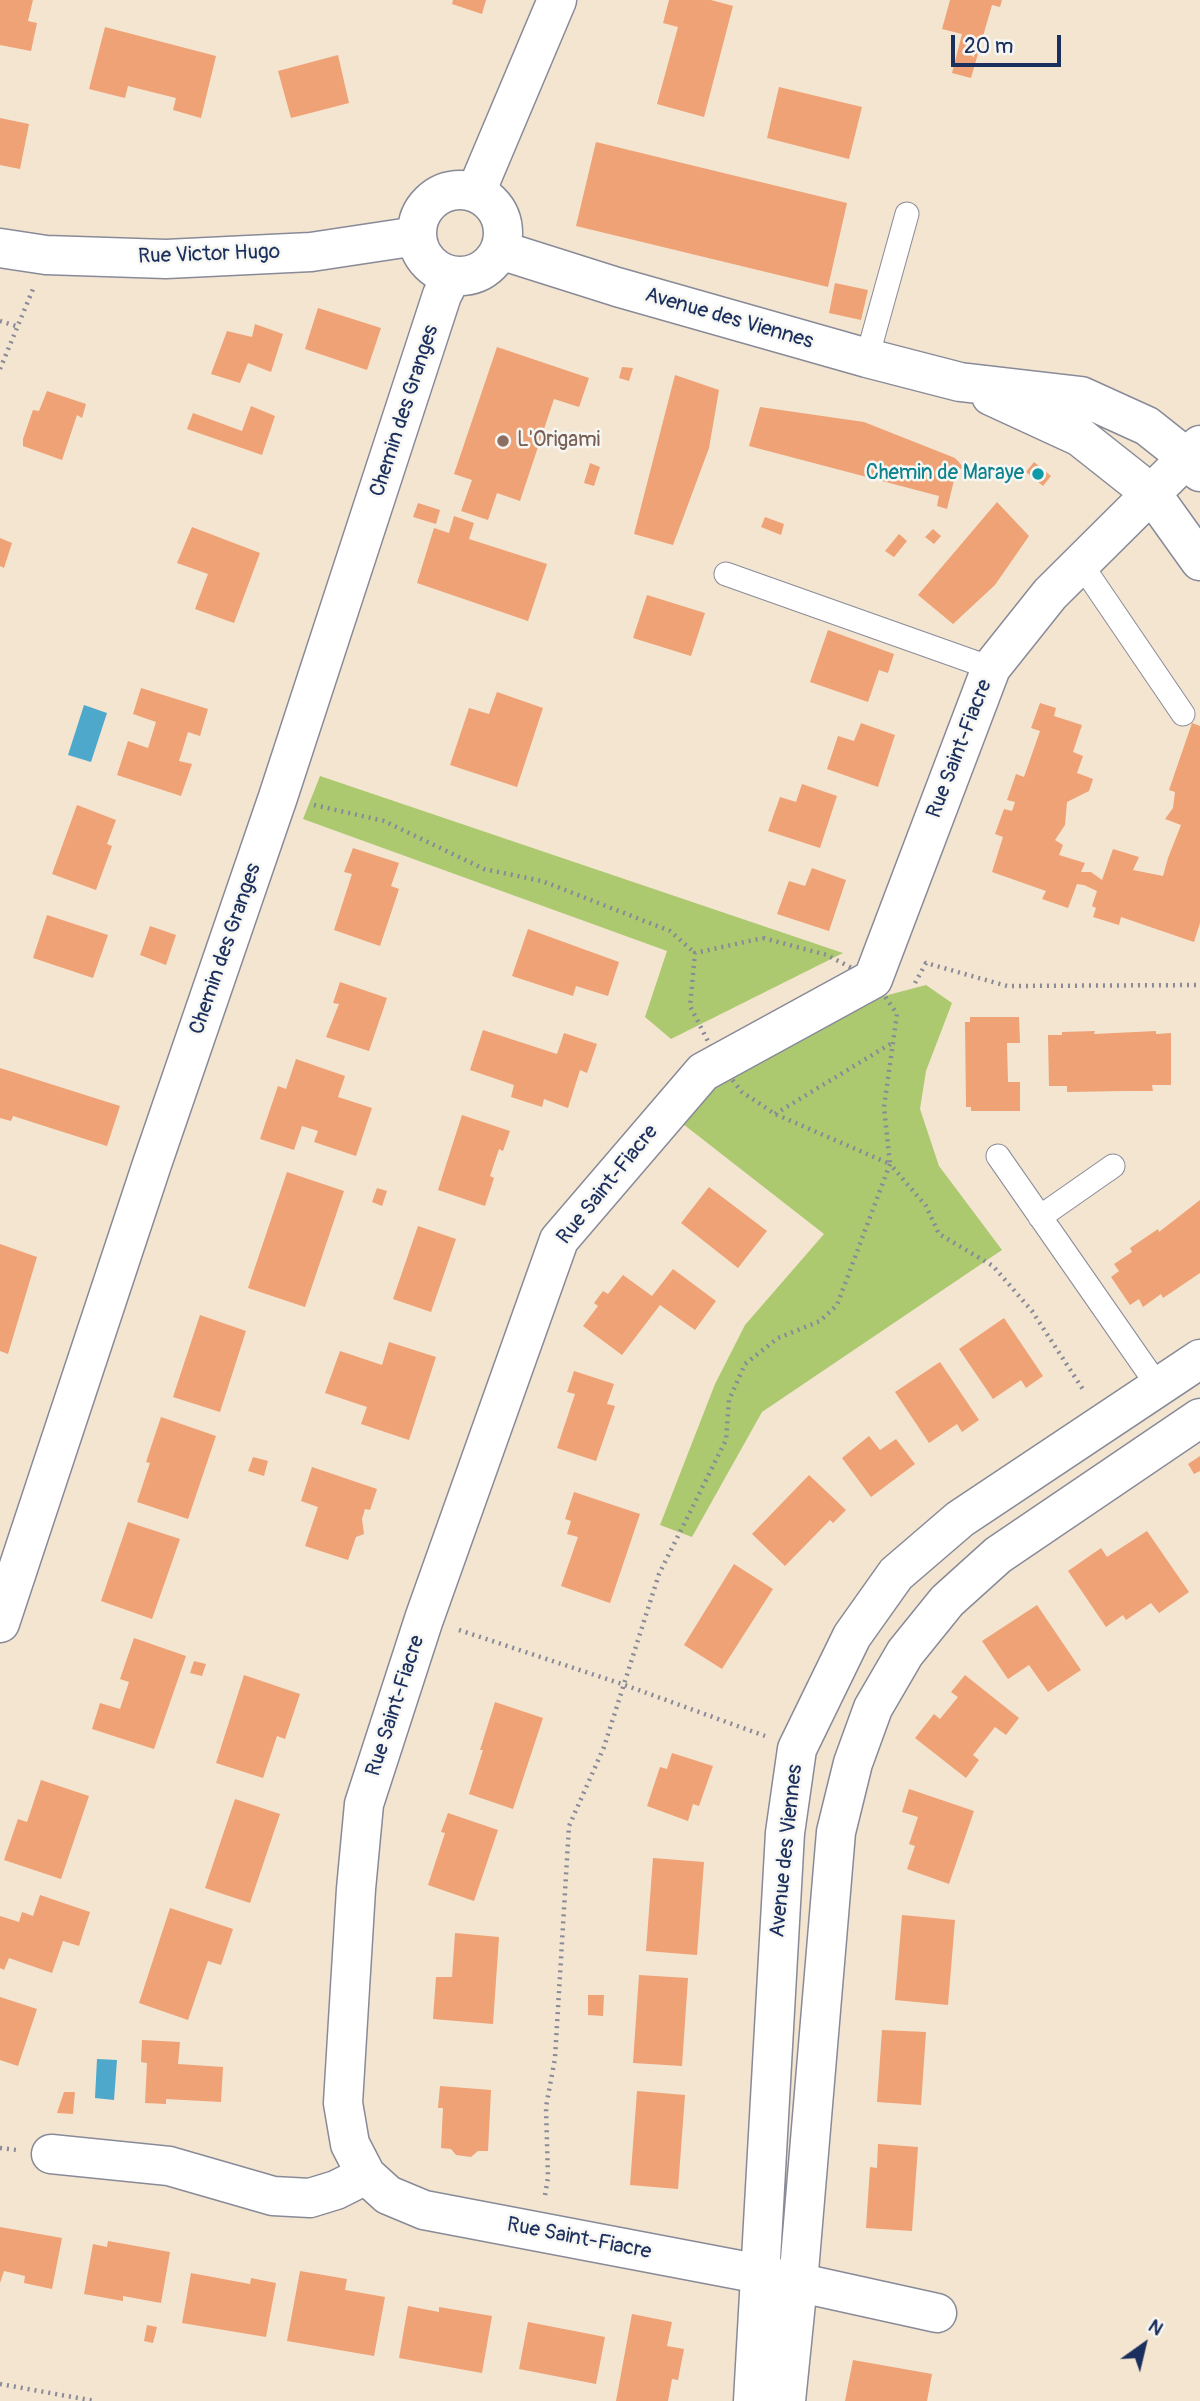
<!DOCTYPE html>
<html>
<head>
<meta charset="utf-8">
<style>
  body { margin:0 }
  #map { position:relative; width:1200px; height:2401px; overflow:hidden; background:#f4e5d1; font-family:Pangolin,sans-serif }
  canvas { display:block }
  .north { position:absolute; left:1109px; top:2310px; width:70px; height:70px; -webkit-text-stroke:5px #f6f6f2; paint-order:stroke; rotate:34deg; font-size:19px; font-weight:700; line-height:28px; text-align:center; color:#1b2f5e }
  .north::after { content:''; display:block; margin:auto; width:24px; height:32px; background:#1b2f5e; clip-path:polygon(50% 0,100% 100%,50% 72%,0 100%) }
  .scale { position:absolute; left:951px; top:35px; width:110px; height:32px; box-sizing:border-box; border:4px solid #1b2f5e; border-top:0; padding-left:9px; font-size:21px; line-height:24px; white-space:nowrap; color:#1b2f5e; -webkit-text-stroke:5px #f6f6f2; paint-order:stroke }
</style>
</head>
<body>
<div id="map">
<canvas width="1200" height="2401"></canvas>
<div class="north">N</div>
<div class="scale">20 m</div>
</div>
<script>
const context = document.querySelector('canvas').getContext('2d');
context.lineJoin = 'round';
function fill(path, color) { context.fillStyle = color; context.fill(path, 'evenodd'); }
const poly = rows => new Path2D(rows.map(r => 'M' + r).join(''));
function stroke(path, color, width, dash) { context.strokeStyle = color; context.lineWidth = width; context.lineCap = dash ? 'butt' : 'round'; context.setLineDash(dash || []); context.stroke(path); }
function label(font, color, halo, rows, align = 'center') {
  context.font = font + ' Pangolin,sans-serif'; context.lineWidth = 5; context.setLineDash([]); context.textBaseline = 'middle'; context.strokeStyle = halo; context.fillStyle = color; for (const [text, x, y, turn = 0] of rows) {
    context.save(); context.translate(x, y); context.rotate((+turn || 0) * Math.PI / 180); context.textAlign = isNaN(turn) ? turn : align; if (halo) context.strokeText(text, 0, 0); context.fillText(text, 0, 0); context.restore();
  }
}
fill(poly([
  [320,776,843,953,671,1039,645,1017,667,951,303,819],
  [926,985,952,1003,926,1071,920,1109,939,1166,1002,1250,762,1412,692,1537,660,1525,715,1384,745,1325,824,1234,683,1124,707,1092,869,1000]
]), '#acc970');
fill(poly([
  [84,705,107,713,91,762,68,755],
  [97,2059,117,2060,114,2100,95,2098]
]), '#4da8cb');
fill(poly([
  [0,0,33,0,28,21,37,23,31,51,0,45],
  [453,0,486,0,482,14,452,4],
  [669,0,711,0,733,6,704,117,657,104,678,27,663,23],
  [950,0,1002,0,1000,7,992,5,971,78,952,73,962,34,942,29],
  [105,27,216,56,201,118,173,110,176,98,128,86,125,98,89,89],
  [338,55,349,103,291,118,278,71],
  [779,87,862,107,849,159,767,138],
  [0,118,29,124,20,169,0,165],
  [596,142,847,203,828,287,576,226],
  [835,283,868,290,861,320,829,313],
  [318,308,381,328,367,370,305,349],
  [255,324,283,334,271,372,248,363,240,383,211,374,227,331,252,337],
  [497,347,589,378,579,407,554,399,520,501,497,493,488,520,461,511,472,480,454,474],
  [622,367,633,368,629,381,619,378],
  [675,375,719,390,709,448,673,545,634,534],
  [47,391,86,404,82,418,77,415,62,460,23,446,23,439,33,410,39,411],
  [251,406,275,416,262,455,187,429,193,413,242,431],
  [760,407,864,422,955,458,966,470,957,468,947,509,937,506,939,496,749,446],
  [1034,462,1051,476,1043,486,1026,472],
  [590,463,600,467,594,486,584,483],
  [997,502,1029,536,995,585,953,624,918,595],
  [418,503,440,510,436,524,413,517],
  [454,516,474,523,469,539,547,564,528,621,417,583,434,528,449,533],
  [765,517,784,524,781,535,761,527],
  [192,527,260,553,234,623,195,609,208,574,177,563],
  [933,529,941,536,934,544,925,537],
  [899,534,907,541,894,557,885,551],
  [0,538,12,543,4,568,0,566],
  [647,595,705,613,691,656,633,638],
  [828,630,894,654,888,673,879,670,868,702,810,682],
  [141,688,208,709,200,736,188,732,179,761,192,764,181,796,117,775,128,741,148,748,156,722,133,714],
  [497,692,543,708,517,787,450,765,469,708,489,714],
  [1040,703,1056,708,1054,716,1082,725,1073,752,1083,756,1077,773,1093,779,1089,791,1067,802,1065,825,1055,840,1063,845,1059,855,1085,863,1081,872,1091,872,1102,880,1113,849,1139,857,1133,870,1163,876,1168,858,1181,825,1165,819,1173,808,1175,792,1169,790,1192,723,1200,726,1200,923,1194,942,1121,917,1119,925,1093,917,1096,908,1092,906,1097,891,1084,885,1077,884,1068,908,1042,899,1046,891,992,872,1003,837,995,834,1004,809,1012,811,1015,802,1007,800,1016,774,1024,777,1040,731,1031,728],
  [861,723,895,735,878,787,827,769,838,736,854,741],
  [802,784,837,796,820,848,768,831,780,797,796,802],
  [77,805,116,820,107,844,112,846,96,890,52,874],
  [353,848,399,863,391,886,399,889,380,946,334,930,352,874,344,872],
  [812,868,846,880,829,931,777,914,789,881,805,886],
  [47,915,108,935,93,978,33,958],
  [150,926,176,935,166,965,140,955],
  [528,929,619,962,608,996,576,986,573,996,512,976],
  [340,982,387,998,369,1051,326,1037,339,1004,333,1003],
  [970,1017,1019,1017,1020,1043,1007,1043,1008,1082,1020,1082,1020,1111,971,1111,971,1107,966,1107,965,1022,970,1022],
  [483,1030,557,1054,564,1033,597,1044,587,1073,580,1070,568,1108,544,1099,542,1107,511,1097,514,1085,470,1070],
  [1095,1031,1094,1034,1156,1031,1156,1034,1171,1033,1171,1085,1152,1085,1153,1091,1124,1091,1067,1092,1067,1086,1049,1086,1048,1035,1062,1035,1062,1032],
  [296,1059,345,1076,338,1097,372,1108,356,1156,314,1142,318,1131,302,1126,294,1150,260,1139,278,1086,286,1089],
  [0,1068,120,1106,107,1146,13,1116,11,1121,0,1118],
  [462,1115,510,1131,503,1151,499,1149,490,1176,494,1178,485,1206,438,1190],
  [287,1172,344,1191,305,1307,248,1288],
  [709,1187,767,1231,738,1268,681,1223],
  [377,1188,387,1191,382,1206,372,1202],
  [1200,1200,1200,1273,1163,1298,1161,1294,1143,1307,1139,1299,1130,1305,1111,1277,1119,1271,1114,1264,1132,1252,1130,1248,1158,1229,1159,1232],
  [418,1226,456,1239,431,1312,393,1299],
  [0,1244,37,1257,8,1354,0,1351],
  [673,1269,716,1301,695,1330,660,1305,622,1355,583,1326,598,1306,594,1303,603,1291,608,1294,623,1275,652,1296],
  [200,1315,246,1331,220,1412,173,1397],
  [1004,1318,1043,1376,1026,1388,1021,1380,993,1399,959,1349],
  [389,1342,436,1357,409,1440,361,1424,367,1407,325,1393,340,1351,382,1365],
  [940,1362,979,1420,962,1432,957,1424,929,1443,895,1392],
  [574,1371,614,1384,607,1404,615,1406,596,1461,557,1448,575,1394,567,1392],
  [161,1417,216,1436,188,1519,137,1502,150,1463,146,1462],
  [869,1436,880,1450,896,1439,915,1464,871,1497,842,1458],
  [1200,1456,1200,1471,1194,1474,1188,1464],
  [253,1457,268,1461,264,1476,248,1471],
  [312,1467,377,1489,370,1510,365,1509,362,1519,364,1534,356,1537,348,1560,305,1546,318,1507,301,1501],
  [809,1475,846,1510,833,1523,830,1520,785,1566,752,1534],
  [574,1492,640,1514,610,1603,561,1586,578,1537,567,1534,571,1521,565,1519],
  [128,1522,180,1539,152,1619,101,1601],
  [1147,1531,1189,1592,1159,1613,1151,1603,1126,1620,1123,1615,1106,1627,1068,1571,1101,1548,1107,1557],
  [734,1564,773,1589,722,1669,684,1645],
  [1037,1605,1081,1670,1048,1692,1029,1665,1008,1679,982,1641],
  [134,1638,186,1656,154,1749,92,1729,100,1703,120,1709,129,1682,120,1679],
  [194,1661,206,1664,202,1676,190,1673],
  [244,1675,300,1694,285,1739,277,1736,263,1778,216,1763],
  [965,1675,1019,1718,1006,1735,995,1727,973,1755,979,1760,966,1778,915,1738,934,1714,940,1719,958,1697,951,1692],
  [495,1702,543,1718,513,1809,469,1794,483,1750,480,1750],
  [672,1753,713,1766,699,1806,693,1804,688,1821,647,1806,660,1767,667,1769],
  [41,1780,89,1796,61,1879,4,1860,18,1819,27,1822],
  [909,1789,974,1811,949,1884,907,1869,915,1846,909,1844,918,1817,902,1812],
  [235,1799,280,1814,250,1903,205,1888],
  [448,1813,498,1830,474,1901,428,1885,445,1833,441,1832],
  [653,1858,704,1862,697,1955,646,1951],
  [40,1895,90,1912,79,1946,63,1941,52,1973,9,1958,4,1970,0,1968,0,1916,19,1922,22,1912,33,1916],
  [170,1908,233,1929,221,1965,208,1961,188,2020,139,2003],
  [902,1915,955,1920,948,2005,895,2000],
  [455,1933,499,1937,493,2024,433,2019,436,1977,452,1977],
  [639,1975,688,1978,682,2066,633,2063],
  [588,1995,604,1995,603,2016,588,2015],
  [0,1997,37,2009,18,2066,0,2060],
  [882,2030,926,2032,921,2105,877,2102],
  [142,2040,180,2042,178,2064,223,2067,221,2102,166,2099,166,2104,145,2103,147,2063,141,2062],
  [440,2086,491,2090,488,2151,478,2151,471,2157,456,2155,451,2149,441,2148,443,2108,438,2108],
  [637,2091,685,2095,678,2189,630,2185],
  [64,2092,75,2092,73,2114,57,2113],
  [878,2144,918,2147,912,2231,866,2228,870,2167,877,2168],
  [0,2227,62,2238,52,2289,24,2283,25,2276,4,2271,0,2283],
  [108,2241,170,2252,161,2303,123,2296,123,2301,84,2294,93,2244,107,2247],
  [300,2271,347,2279,345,2290,385,2297,374,2356,287,2341],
  [191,2273,250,2284,251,2278,276,2283,266,2337,182,2323],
  [408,2306,439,2312,439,2307,492,2316,482,2373,399,2358],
  [632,2314,672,2322,667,2346,684,2349,678,2380,672,2379,668,2401,616,2401],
  [528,2322,605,2337,596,2384,519,2369],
  [147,2325,157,2327,153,2343,144,2341],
  [853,2360,932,2374,927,2401,845,2401]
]), '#eea276');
const service = poly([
  [867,358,907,214],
  [1081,564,1183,714],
  [726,574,991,668],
  [998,1156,1158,1386],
  [1040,1217,1113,1166]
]);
const minor = poly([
  [500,250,617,287,867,358,960,382,1081,396,1147,426,1186,457,1200,472],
  [991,396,1080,437,1152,494,1200,561],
  [0,1623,152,1164,278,797,442,295,452,276],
  [51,2154,169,2166,273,2196,310,2198,336,2190,366,2175,388,2195,424,2210,760,2274,937,2313],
  [366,2175,350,2144,343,2103,356,1889,364,1804,424,1619,559,1240,703,1072,873,979,991,668,1050,594,1200,445],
  [753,2401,785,1833,797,1749,852,1636,896,1574,960,1519,1200,1359],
  [786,2401,798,2283,836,1832,853,1763,873,1708,905,1653,947,1601,998,1555,1200,1418]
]);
const tertiary = poly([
  '417 233a43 43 0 1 1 86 0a43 43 0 1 1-86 0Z',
  [476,192,557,0],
  [0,248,46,255,166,259,311,252,417,236]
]);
stroke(service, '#888a98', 25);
stroke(minor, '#888a98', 41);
stroke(tertiary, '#888a98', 41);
stroke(poly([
  [0,321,19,327],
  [0,369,33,289],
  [314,805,384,821,484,869,542,881,670,931,695,953],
  [763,938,827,955,873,979,897,1014,884,1107,890,1164,775,1114,742,1092,719,1063,690,1006,695,953,763,938],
  [915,983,926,963,1007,986,1200,985],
  [775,1114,892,1043],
  [459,1630,622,1684,765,1736],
  [0,2148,17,2150],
  [545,2195,548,2178,546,2107,555,2058,569,1826,604,1747,659,1574,726,1440,729,1400,745,1364,778,1338,820,1321,837,1305,890,1164,926,1206,939,1234,993,1266,1032,1311,1084,1391],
  [0,2384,95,2401]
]), '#888a98', 4.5, [2, 5]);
stroke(service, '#fff', 23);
stroke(minor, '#fff', 38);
stroke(tertiary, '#fff', 38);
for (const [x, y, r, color] of [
  [503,441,7,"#8d6e63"],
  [1038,474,7,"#0f9aa8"]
]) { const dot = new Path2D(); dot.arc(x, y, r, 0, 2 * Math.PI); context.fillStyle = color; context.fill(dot); stroke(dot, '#f6f6f2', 2.5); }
label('21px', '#1b2f5e', '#f6f6f2', [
  ["Rue Victor Hugo",209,255,-2],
  ["Avenue des Viennes",729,319,16],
  ["Chemin des Granges",405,411,-72],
  ["Rue Saint-Fiacre",960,749,-69],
  ["Chemin des Granges",226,949,-71],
  ["Rue Saint-Fiacre",608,1185,-51],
  ["Rue Saint-Fiacre",396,1706,-72],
  ["Avenue des Viennes",787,1851,-84],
  ["Rue Saint-Fiacre",579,2239,11]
]);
label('21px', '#785e54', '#f6f6f2', [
  ["L'Origami",517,441]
], 'left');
label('21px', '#0d838f', '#f6f6f2', [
  ["Chemin de Maraye",1024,474]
], 'right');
</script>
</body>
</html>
